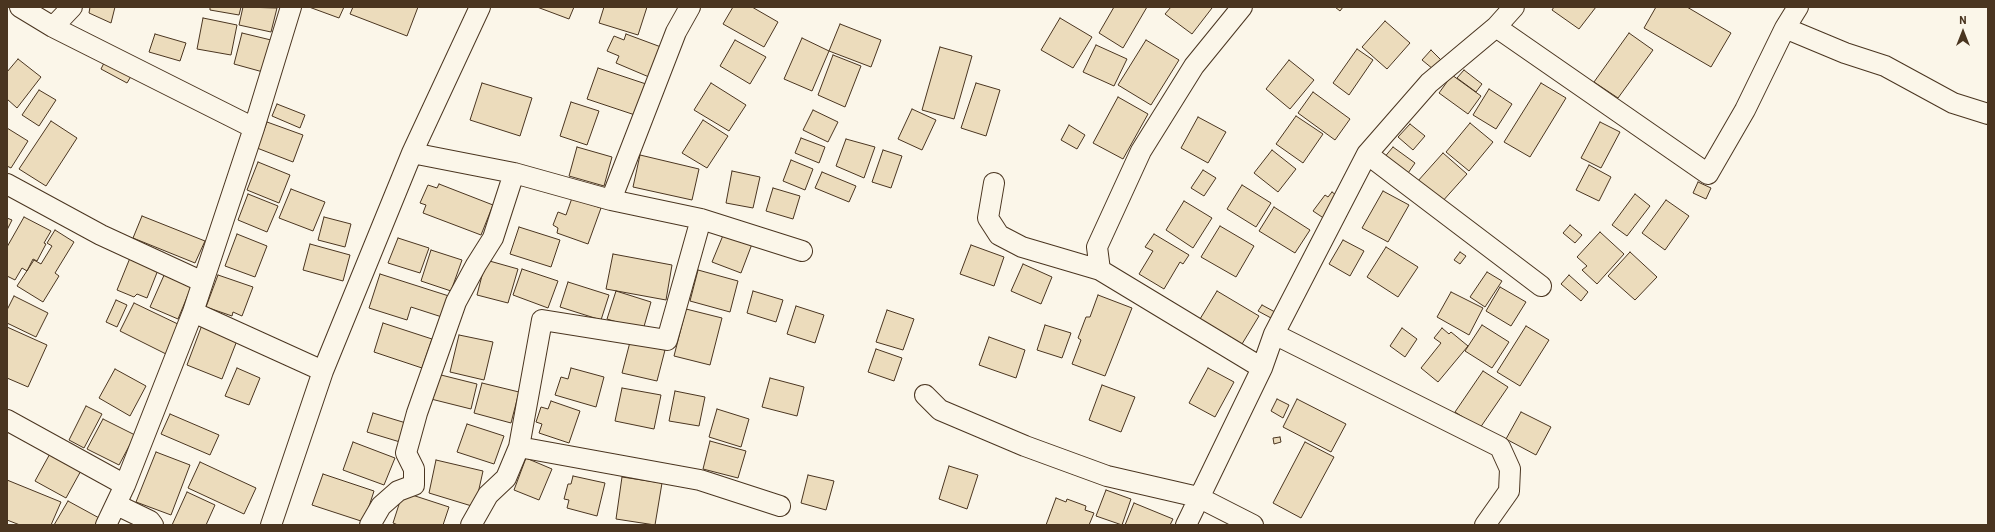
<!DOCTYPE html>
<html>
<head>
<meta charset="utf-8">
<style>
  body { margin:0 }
  #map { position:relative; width:1995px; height:532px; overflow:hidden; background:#fbf6e9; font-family:Barlow,sans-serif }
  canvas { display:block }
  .frame { position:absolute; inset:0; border:8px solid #4a3520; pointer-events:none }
  .north { position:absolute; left:1943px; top:12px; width:40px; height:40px; -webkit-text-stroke:3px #fbf6e9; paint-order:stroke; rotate:0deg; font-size:11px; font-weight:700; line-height:16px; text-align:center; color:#4a3520 }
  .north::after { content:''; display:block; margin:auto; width:14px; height:18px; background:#4a3520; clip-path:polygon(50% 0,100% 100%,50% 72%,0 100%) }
</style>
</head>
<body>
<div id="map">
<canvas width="1995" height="532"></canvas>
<div class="frame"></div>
<div class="north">N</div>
</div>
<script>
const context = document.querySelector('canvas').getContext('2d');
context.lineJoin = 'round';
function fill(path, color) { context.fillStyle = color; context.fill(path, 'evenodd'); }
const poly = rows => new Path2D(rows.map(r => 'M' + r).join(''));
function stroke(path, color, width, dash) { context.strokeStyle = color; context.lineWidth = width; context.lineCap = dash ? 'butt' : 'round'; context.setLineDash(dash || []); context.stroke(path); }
const building = poly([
  [90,7,115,7,111,23,89,13,90,7],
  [210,7,241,7,239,15,210,10,210,7],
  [243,7,277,8,271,32,239,25,243,7],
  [309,7,344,7,339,18,309,7],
  [353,7,418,7,407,36,350,14,353,7],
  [537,7,574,7,569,19,537,7],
  [604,7,647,7,638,35,599,23,604,7],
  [733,7,752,7,778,22,764,47,723,24,733,7],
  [1114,7,1147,7,1123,48,1099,33,1114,7],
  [1171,7,1210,7,1212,8,1192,34,1165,14,1171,7],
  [1335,7,1343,7,1340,11,1335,7],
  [1554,7,1596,7,1579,29,1552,10,1554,7],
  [1656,7,1687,7,1731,33,1711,67,1644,28,1656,7],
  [203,18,237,25,231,55,197,49,203,18],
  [1060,18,1092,37,1073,68,1041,50,1060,18],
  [1385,21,1410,43,1387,69,1362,47,1385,21],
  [840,24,881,40,871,67,829,51,840,24],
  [242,33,271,40,263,72,234,64,242,33],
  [1629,33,1653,50,1618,98,1594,82,1629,33],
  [155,34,186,43,180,61,149,52,155,34],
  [626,34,661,47,649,77,616,63,619,56,607,51,614,36,624,40,626,34],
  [802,38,829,51,812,91,784,79,802,38],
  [735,40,766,57,750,84,720,66,735,40],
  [1146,40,1179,60,1151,105,1118,85,1146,40],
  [1096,45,1127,59,1114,86,1083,72,1096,45],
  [940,47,972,56,954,119,922,110,940,47],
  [1357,49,1373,60,1349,95,1333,83,1357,49],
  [1431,50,1441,60,1433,69,1422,60,1431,50],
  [833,55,861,66,845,107,818,95,833,55],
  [18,59,41,77,17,108,7,99,7,72,18,59],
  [106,59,133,73,127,83,101,69,106,59],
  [1289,60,1314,80,1290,109,1266,89,1289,60],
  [598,68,646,84,635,115,587,99,598,68],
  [1464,70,1482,84,1476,92,1457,78,1464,70],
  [1452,75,1481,96,1468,114,1439,93,1452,75],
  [482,83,532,98,520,136,470,120,482,83],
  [711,83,746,105,729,131,694,110,711,83],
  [976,83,1000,90,986,136,961,128,976,83],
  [1541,83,1566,98,1530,157,1504,142,1541,83],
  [1489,89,1512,104,1496,129,1473,115,1489,89],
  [39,90,56,100,39,126,22,115,39,90],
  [1313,92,1350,119,1335,140,1298,113,1313,92],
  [1118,97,1148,114,1123,159,1093,143,1118,97],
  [571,102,599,111,587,145,560,136,571,102],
  [277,104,305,115,300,128,272,116,277,104],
  [912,109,936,120,922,150,898,139,912,109],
  [813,110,838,122,828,142,803,130,813,110],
  [1296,116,1323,134,1303,163,1276,144,1296,116],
  [1198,117,1226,132,1208,163,1181,148,1198,117],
  [703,120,728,136,707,168,682,153,703,120],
  [51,121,77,138,46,186,19,169,51,121],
  [267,122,303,135,293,162,257,148,267,122],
  [1600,122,1620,132,1601,168,1581,158,1600,122],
  [1470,123,1493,142,1469,171,1446,152,1470,123],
  [1410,124,1425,136,1413,150,1398,137,1410,124],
  [1069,125,1085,135,1077,149,1061,140,1069,125],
  [7,128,28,141,11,168,7,166,7,128],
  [801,138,825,147,819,163,795,153,801,138],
  [846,139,875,147,864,178,836,166,846,139],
  [577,147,612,157,604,186,569,176,577,147],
  [1393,147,1415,163,1406,176,1383,159,1393,147],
  [883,150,902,156,891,188,872,182,883,150],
  [1272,150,1296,169,1278,192,1254,173,1272,150],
  [1443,153,1467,174,1441,203,1417,182,1443,153],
  [640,155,699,169,692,200,633,187,640,155],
  [791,160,813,169,805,190,783,181,791,160],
  [258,162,290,175,279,203,247,190,258,162],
  [1589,165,1611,177,1599,201,1576,190,1589,165],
  [1203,170,1216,178,1204,196,1191,188,1203,170],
  [732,171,760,177,753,208,726,203,732,171],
  [822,172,856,186,849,202,815,188,822,172],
  [1698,182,1711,188,1706,199,1693,193,1698,182],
  [439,184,493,205,481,235,423,213,426,205,420,203,428,185,437,188,439,184],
  [1242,185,1271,203,1256,227,1227,209,1242,185],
  [773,188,800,196,793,219,766,211,773,188],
  [291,189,325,202,313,231,279,218,291,189],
  [1383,191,1409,205,1388,242,1362,228,1383,191],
  [1332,192,1340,198,1325,219,1313,211,1325,195,1328,197,1332,192],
  [248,194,278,206,267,232,238,220,248,194],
  [1635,194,1650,206,1627,236,1612,225,1635,194],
  [572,198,601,208,588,244,557,233,558,228,553,225,558,212,566,215,572,198],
  [1666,200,1689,216,1665,250,1642,233,1666,200],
  [1184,201,1212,218,1193,248,1166,230,1184,201],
  [1274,207,1310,230,1295,253,1259,231,1274,207],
  [142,216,205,241,195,263,133,238,142,216],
  [24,217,51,231,44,243,46,244,37,261,33,259,27,271,22,268,15,280,7,276,7,247,24,217],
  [324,217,351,224,345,247,318,240,324,217],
  [7,218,12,220,7,230,7,218],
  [1570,225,1582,235,1575,243,1563,233,1570,225],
  [1220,226,1254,246,1236,277,1201,257,1220,226],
  [519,227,560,240,551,267,510,254,519,227],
  [55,230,74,242,55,273,59,276,43,302,17,286,34,260,41,264,52,246,47,243,55,230],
  [1600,232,1624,254,1597,284,1582,270,1587,266,1577,257,1600,232],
  [724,233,752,244,741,273,712,262,724,233],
  [237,234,267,246,255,277,225,266,237,234],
  [1154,234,1189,255,1183,264,1180,262,1164,289,1139,274,1153,251,1145,247,1154,234],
  [398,238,429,248,420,273,388,263,398,238],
  [1343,240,1364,251,1350,276,1329,264,1343,240],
  [310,244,350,255,343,281,303,270,310,244],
  [971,245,1004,257,994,286,960,274,971,245],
  [1386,247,1418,267,1398,297,1367,277,1386,247],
  [431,250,462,260,451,291,421,281,431,250],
  [1460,252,1466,256,1460,264,1454,260,1460,252],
  [1630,252,1657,277,1635,300,1608,276,1630,252],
  [613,254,672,265,666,300,606,289,613,254],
  [130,258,158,270,147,298,137,294,134,297,117,290,130,258],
  [486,260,518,269,508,303,477,295,486,260],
  [1023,264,1052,277,1041,304,1011,291,1023,264],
  [522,269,558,281,548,308,513,295,522,269],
  [698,270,738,281,730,312,690,301,698,270],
  [1487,272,1502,281,1485,307,1470,297,1487,272],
  [165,273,192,285,178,319,150,307,165,273],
  [380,274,452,297,445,318,411,307,407,320,369,308,380,274],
  [218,275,253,287,242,316,233,312,232,316,206,307,218,275],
  [1569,275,1588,292,1581,301,1561,284,1569,275],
  [568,282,609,295,601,320,560,307,568,282],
  [1500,287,1526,302,1511,326,1486,311,1500,287],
  [616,291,651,302,643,330,607,319,616,291],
  [753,291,783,300,776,322,747,313,753,291],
  [1217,291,1259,316,1242,344,1200,319,1217,291],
  [1451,292,1483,308,1469,335,1437,317,1451,292],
  [1098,295,1132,308,1105,376,1072,364,1081,340,1078,338,1086,317,1090,317,1098,295],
  [14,296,48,313,36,337,7,323,7,310,14,296],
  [116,300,127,305,117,327,106,322,116,300],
  [134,303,182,326,168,355,120,331,134,303],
  [1262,305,1275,312,1271,318,1258,311,1262,305],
  [796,306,824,315,815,343,787,334,796,306],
  [686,309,722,318,710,365,674,356,686,309],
  [887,310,914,319,903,350,876,342,887,310],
  [383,323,432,339,422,368,374,352,383,323],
  [202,325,238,338,222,379,187,365,202,325],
  [1045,325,1071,333,1062,358,1037,350,1045,325],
  [1482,325,1509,342,1492,368,1465,351,1482,325],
  [1526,326,1549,340,1520,386,1497,372,1526,326],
  [7,327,47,345,28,387,7,378,7,327],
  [1402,328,1417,339,1405,357,1390,346,1402,328],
  [1442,328,1449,334,1451,332,1468,346,1438,382,1421,368,1441,343,1434,338,1442,328],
  [459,335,493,342,484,380,450,372,459,335],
  [989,337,1025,350,1016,378,979,365,989,337],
  [630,342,665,350,657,381,622,373,630,342],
  [876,349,902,358,894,381,868,372,876,349],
  [237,368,260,378,249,405,225,396,237,368],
  [571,368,604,377,596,407,555,395,561,377,568,379,571,368],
  [1208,368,1234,382,1215,417,1189,403,1208,368],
  [115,369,146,386,130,416,99,398,115,369],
  [1483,371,1508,387,1480,428,1455,412,1483,371],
  [437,374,477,384,471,409,431,399,437,374],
  [770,378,804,387,797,416,762,407,770,378],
  [482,383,519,392,511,423,474,413,482,383],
  [1102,385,1135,397,1121,432,1089,420,1102,385],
  [622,388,661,395,654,429,615,421,622,388],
  [675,391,705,397,699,426,669,421,675,391],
  [1277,399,1289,405,1283,418,1271,411,1277,399],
  [1297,399,1346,424,1331,452,1283,427,1297,399],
  [551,401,580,411,569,443,539,433,542,424,536,422,541,407,548,409,551,401],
  [86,406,102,414,84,448,69,440,86,406],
  [717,409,749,419,741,447,709,437,717,409],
  [1521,412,1551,427,1536,455,1506,439,1521,412],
  [373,413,406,423,400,442,367,432,373,413],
  [170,414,219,435,210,455,161,434,170,414],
  [103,419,135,435,119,465,87,449,103,419],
  [467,424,504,436,494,464,457,452,467,424],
  [1280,437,1281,442,1274,444,1273,438,1280,437],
  [710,441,746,451,738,478,703,469,710,441],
  [353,442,395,458,384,485,343,470,353,442],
  [1305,442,1334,457,1301,518,1273,503,1305,442],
  [52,450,83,467,66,498,35,481,52,450],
  [156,452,190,465,171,515,136,502,156,452],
  [526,458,552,469,539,500,514,490,526,458],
  [436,460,483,471,475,507,429,493,436,460],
  [200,462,256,488,244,514,188,488,200,462],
  [949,466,978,475,967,509,939,499,949,466],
  [323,474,374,491,364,522,312,505,323,474],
  [808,475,834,481,826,510,801,503,808,475],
  [573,476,605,483,597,516,567,508,569,500,564,499,568,484,571,484,573,476],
  [622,477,662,483,655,525,616,519,622,477],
  [7,480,61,502,51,525,20,525,7,520,7,480],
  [1106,490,1131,499,1122,525,1096,516,1106,490],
  [187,492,215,505,206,525,172,525,187,492],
  [403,492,449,507,443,525,398,525,393,523,403,492],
  [1056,498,1066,502,1067,499,1086,506,1085,510,1094,513,1089,525,1046,525,1056,498],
  [68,501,101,519,98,525,54,525,68,501],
  [1134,503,1173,519,1170,525,1125,525,1134,503]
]);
fill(building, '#ecdcbc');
stroke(building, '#4a3520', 1);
const minor = poly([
  [20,7,53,27,254,128],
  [1242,7,1194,66,1141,151,1097,247,1100,270,1262,368],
  [53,27,72,7],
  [1496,27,1708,174,1745,110,1785,28,1845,53,1885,66,1953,103,1988,114],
  [1785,28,1798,7],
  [412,153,514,173,611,200,701,219,802,251],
  [1367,154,1541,286],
  [994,183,988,218,999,235,1022,247,1100,270],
  [7,184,101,235,203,282],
  [611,200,676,32,690,7],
  [193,312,323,371],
  [1274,334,1500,447,1510,469,1509,491,1485,525],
  [925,395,940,410,1025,446,1107,476,1198,497,1253,525],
  [7,420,125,485],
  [519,447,700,480,780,506],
  [117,505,150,521,153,525],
  [106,525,125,485,193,312,254,128,291,7],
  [271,525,323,371,412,153,480,7],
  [370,525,381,506,398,491,414,485,414,469,406,453,417,413,456,302,476,265,493,238,514,173],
  [471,525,488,495,506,478,519,447,542,320,667,340,701,219],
  [1186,525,1262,368,1274,334,1367,154,1429,83,1496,27,1514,7]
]);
stroke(minor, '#4a3520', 22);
stroke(minor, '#fbf6e9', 20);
</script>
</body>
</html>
